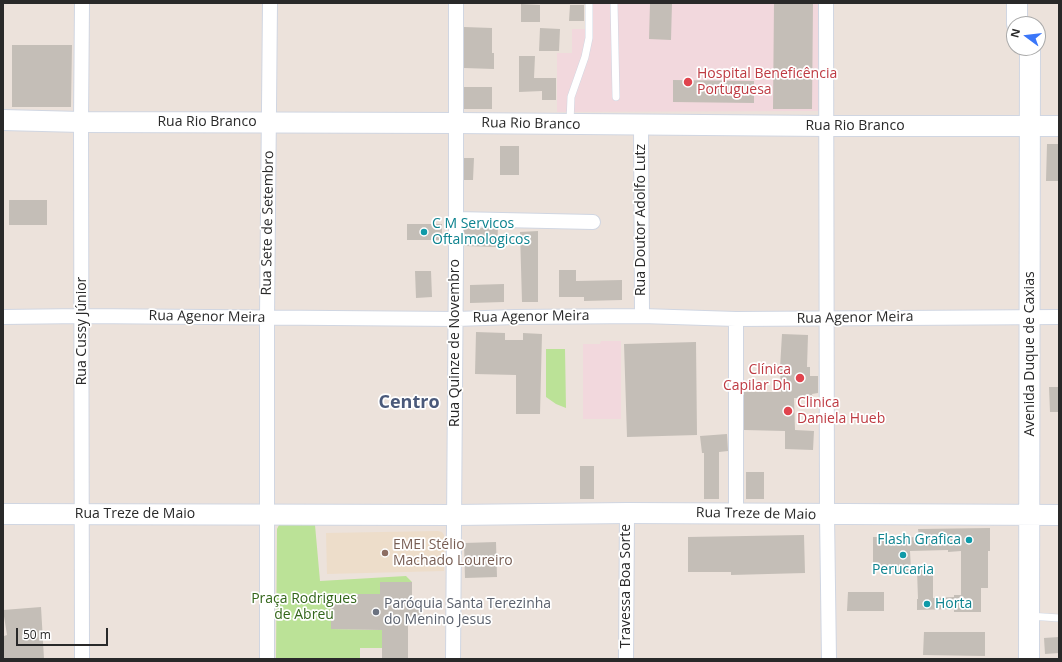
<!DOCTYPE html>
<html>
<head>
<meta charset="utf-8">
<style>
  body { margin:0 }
  #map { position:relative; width:1062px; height:662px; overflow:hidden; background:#ece2db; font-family:"Open Sans",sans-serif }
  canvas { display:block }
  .frame { position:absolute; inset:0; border:4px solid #292929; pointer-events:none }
  .north { position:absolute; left:1006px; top:16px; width:40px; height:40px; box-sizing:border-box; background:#fff; border:1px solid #a9a9a9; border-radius:50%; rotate:285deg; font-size:11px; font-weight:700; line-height:16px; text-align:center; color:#292929 }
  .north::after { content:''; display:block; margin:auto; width:14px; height:18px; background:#3b77f9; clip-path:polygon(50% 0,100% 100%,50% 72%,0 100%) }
  .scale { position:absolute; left:16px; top:628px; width:92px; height:18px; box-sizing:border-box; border:2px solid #292929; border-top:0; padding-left:5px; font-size:12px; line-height:14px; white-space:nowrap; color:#292929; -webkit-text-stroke:3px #fff; paint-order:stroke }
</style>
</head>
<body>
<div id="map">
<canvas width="1062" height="662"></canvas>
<div class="frame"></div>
<div class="north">N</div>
<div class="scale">50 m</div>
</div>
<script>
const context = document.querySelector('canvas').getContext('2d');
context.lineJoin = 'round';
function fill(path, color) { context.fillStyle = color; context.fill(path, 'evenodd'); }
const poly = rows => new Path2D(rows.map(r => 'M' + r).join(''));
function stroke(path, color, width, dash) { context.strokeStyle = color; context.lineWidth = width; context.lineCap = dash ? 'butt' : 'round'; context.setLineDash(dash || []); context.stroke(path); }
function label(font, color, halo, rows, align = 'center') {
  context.font = font + ' "Open Sans",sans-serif'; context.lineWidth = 3.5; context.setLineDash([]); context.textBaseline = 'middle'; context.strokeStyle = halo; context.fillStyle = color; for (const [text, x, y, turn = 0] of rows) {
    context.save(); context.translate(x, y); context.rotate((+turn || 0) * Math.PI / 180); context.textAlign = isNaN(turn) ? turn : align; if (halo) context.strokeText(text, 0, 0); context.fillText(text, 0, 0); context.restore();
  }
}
fill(poly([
  [438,531,442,532,444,535,444,571,327,574,326,533]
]), '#edddca');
fill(poly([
  [587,3,819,3,819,111,557,112,557,53,572,53,572,29,587,29],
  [601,341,621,341,621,419,583,419,583,344,600,344]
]), '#f2d8dd');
fill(poly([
  [546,349,565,349,566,408,556,404,546,397],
  [279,525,315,525,320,581,406,576,412,582,380,582,380,594,331,594,331,629,382,630,382,640,408,641,402,648,360,648,360,659,276,659,277,529]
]), '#bbe297');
fill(poly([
  [650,3,672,3,671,40,649,39],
  [774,3,813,3,812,109,773,109],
  [521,4,540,5,540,22,521,22],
  [570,5,584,5,584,21,569,21],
  [464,27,492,28,492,53,494,53,494,69,464,68],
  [540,28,560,29,559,51,539,51],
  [12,45,72,45,71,107,12,107],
  [519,56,535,56,534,78,556,78,556,100,542,100,542,91,519,92],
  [673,80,754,81,754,103,673,102],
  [464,87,492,87,492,109,464,109],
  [1047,144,1059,144,1059,181,1046,181],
  [500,146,519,146,519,175,500,175],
  [464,158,474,158,473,180,464,180],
  [9,200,47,200,47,225,9,225],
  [407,224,442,224,442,240,407,240],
  [464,228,498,228,497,247,464,246],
  [538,231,538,302,522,302,520,232],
  [559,270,576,270,576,281,622,280,622,300,584,301,584,297,559,297],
  [415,271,431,271,432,297,416,298],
  [504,284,504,302,470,303,470,285],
  [476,332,505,333,505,340,523,340,523,333,542,334,540,414,516,414,516,375,475,374],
  [782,334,808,335,807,367,810,367,810,376,818,376,818,393,812,394,813,398,794,398,795,430,814,431,813,450,785,449,785,431,744,430,744,392,781,392,780,368],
  [696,342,697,435,627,437,624,344],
  [1049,387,1059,387,1059,412,1050,412],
  [727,434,728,451,719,452,719,499,704,499,704,453,702,453,700,436],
  [580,466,594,466,594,499,580,499],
  [746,472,764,472,764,499,746,499],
  [990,528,990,551,988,551,988,588,981,588,981,612,954,612,954,609,917,610,917,599,918,599,917,570,933,570,933,598,954,597,954,595,961,595,961,551,948,552,948,550,910,551,911,571,896,572,896,570,873,569,873,537,887,537,887,538,919,537,918,529],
  [804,535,805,573,731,575,731,572,688,572,688,537],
  [496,542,497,577,465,578,464,543],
  [380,582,412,582,412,600,421,600,421,625,408,625,408,659,382,659,382,630,331,629,331,594,380,594],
  [848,592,884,592,884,611,847,611],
  [41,607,44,659,4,659,4,636,7,635,3,610],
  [924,632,985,632,985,656,923,655],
  [1059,637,1059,653,1045,654,1044,638]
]), '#c4beb7');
const lane = poly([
  [614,3,616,97],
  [570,122,571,97,585,57,589,38,589,3],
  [1029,616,1059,618]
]);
const street = poly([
  [82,3,81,122,82,659],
  [826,3,827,515,829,659],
  [641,125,642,316],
  [456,219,593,222],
  [3,317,82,316,456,319,515,317,642,316,736,319,1059,317],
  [736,319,736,514],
  [267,659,267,317,270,3],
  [453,659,456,255,456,3],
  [626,659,627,513]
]);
const secondary = poly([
  [1017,24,1017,3],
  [3,120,81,122,456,123,827,126,1059,126],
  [3,514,454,515,627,513,1059,515],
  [1029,659,1030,48]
]);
stroke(lane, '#d0d6e2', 8);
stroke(street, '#d0d6e2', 16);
stroke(secondary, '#d0d6e2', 22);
stroke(lane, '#fff', 7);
stroke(street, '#fff', 14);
stroke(secondary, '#fff', 20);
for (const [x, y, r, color] of [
  [688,82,5,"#e0444e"],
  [424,232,4,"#0f9aa8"],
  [800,378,5,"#e0444e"],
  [788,411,5,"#e0444e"],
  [969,540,4,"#0f9aa8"],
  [385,553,4,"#8d6e63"],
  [903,555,4,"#0f9aa8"],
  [927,604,4,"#0f9aa8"],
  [376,612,4,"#6b7280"]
]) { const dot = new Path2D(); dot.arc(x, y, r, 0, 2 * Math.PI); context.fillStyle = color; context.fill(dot); stroke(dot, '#fff', 1.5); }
label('14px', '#be3a42', '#fff', [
  ["Hospital Beneficência",697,74],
  ["Portuguesa",697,90],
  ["Clínica",791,370,"right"],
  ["Capilar Dh",791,386,"right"],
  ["Clinica",797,403],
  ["Daniela Hueb",797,419]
], 'left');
label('14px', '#292929', '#fff', [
  ["Rua Rio Branco",207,122],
  ["Rua Rio Branco",531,124,1],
  ["Rua Rio Branco",855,126],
  ["Rua Doutor Adolfo Lutz",641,220,-90],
  ["Rua Sete de Setembro",268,223,-89],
  ["Rua Agenor Meira",207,317,1],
  ["Rua Agenor Meira",531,317,-1],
  ["Rua Agenor Meira",855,318,-1],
  ["Rua Cussy Júnior",82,331,-90],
  ["Rua Quinze de Novembro",455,343,-90],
  ["Avenida Duque de Caxias",1030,354,-90],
  ["Rua Treze de Maio",135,514],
  ["Rua Treze de Maio",756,514,1],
  ["Travessa Boa Sorte",626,586,-90]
]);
label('14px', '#0d838f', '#fff', [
  ["C M Servicos",432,224],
  ["Oftalmologicos",432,240],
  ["Flash Grafica",961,540,"right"],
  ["Perucaria",903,570,"center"],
  ["Horta",935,604]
], 'left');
label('14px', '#785e54', '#fff', [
  ["EMEI Stélio",393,545],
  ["Machado Loureiro",393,561]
], 'left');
label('14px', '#33661a', '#fff', [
  ["Praça Rodrigues",304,599],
  ["de Abreu",304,615]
]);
label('14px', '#5b616d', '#fff', [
  ["Paróquia Santa Terezinha",384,604],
  ["do Menino Jesus",384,620]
], 'left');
label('bold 18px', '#4a597a', '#fff', [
  ["Centro",409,403]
]);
</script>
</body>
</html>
